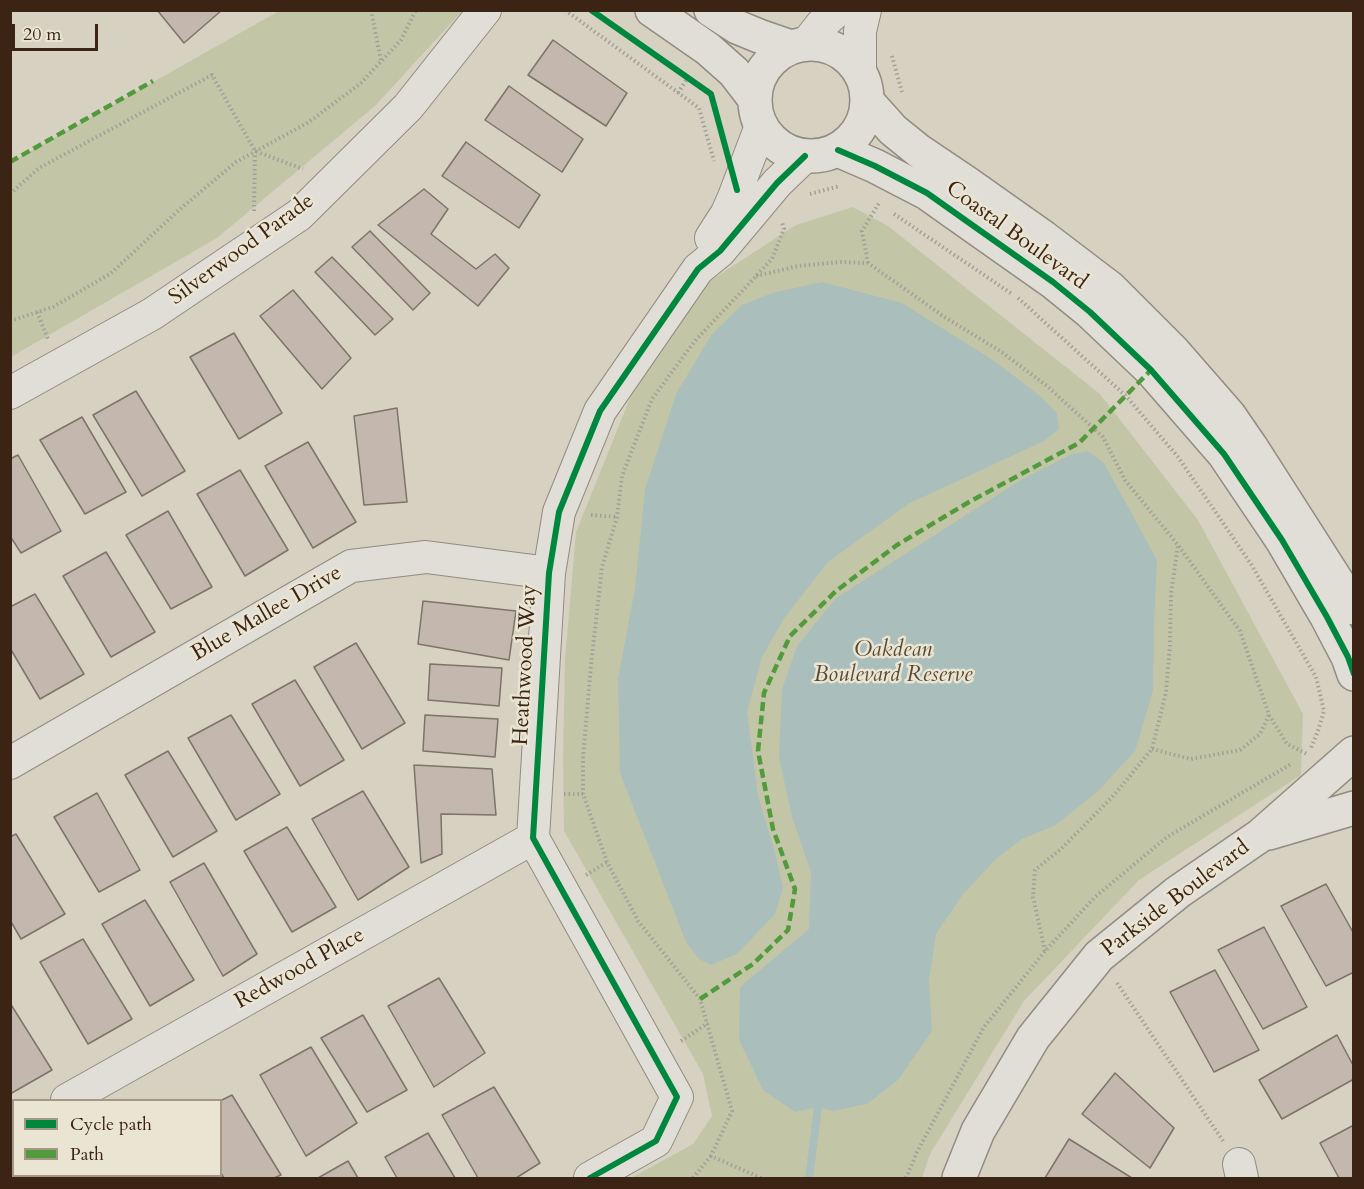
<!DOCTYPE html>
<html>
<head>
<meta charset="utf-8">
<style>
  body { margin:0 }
  #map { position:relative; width:1364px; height:1189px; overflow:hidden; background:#d7d1c2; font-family:Cardo,serif }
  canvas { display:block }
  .frame { position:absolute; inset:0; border:12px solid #3c2414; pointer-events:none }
  .legend { position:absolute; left:12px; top:1099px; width:210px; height:78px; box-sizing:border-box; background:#eae4d2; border:2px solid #a49786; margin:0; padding:8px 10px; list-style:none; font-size:18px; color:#3c2414 }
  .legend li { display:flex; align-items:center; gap:12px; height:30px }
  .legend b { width:30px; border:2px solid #a49786 }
  .scale { position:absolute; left:12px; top:24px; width:86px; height:27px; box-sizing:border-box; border:3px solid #3c2414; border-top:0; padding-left:8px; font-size:18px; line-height:21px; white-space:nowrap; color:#3c2414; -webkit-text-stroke:4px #eae4d2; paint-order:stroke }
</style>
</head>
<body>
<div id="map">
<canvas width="1364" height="1189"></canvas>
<div class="frame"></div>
<ul class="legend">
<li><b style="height:8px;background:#00873e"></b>Cycle path</li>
<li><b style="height:8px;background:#529b3d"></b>Path</li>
</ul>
<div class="scale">20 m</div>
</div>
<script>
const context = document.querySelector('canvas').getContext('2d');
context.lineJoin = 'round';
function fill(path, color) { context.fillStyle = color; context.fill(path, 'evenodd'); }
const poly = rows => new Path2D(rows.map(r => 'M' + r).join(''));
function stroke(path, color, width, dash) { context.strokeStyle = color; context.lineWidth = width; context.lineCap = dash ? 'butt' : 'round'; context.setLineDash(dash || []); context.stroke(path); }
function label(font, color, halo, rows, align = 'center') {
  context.font = font + ' Cardo,serif'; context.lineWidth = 5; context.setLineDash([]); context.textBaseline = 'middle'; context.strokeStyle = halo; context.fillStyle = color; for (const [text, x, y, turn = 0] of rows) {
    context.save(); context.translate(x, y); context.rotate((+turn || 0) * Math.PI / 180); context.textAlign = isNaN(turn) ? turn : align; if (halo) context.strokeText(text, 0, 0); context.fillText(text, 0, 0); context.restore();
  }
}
fill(poly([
  [279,11,462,11,375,106,217,238,11,357,11,162],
  [853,207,888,226,1100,394,1198,520,1303,714,1301,775,1139,880,1024,1001,930,1154,922,1178,631,1178,693,1144,712,1116,703,1074,564,831,563,756,565,659,576,532,630,398,702,286,796,225]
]), '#c3c6a6');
fill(poly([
  [822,282,902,303,993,360,1040,396,1057,413,1059,429,1044,441,908,504,828,562,785,617,762,657,747,712,758,796,775,852,783,888,775,914,737,954,711,965,699,959,686,942,620,773,618,679,635,588,645,489,676,394,712,334,742,305,772,293],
  [1088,451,1104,463,1157,560,1154,624,1153,691,1135,751,1099,790,1056,825,1022,839,996,859,963,894,936,934,929,981,932,1031,898,1080,867,1104,833,1111,818,1107,795,1112,763,1090,739,1040,740,987,809,929,811,872,792,817,779,757,782,689,797,646,836,598,1021,480,1070,455]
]), '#aabebc');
stroke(poly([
  [809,1178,818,1107]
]), '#aabebc', 8);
const building = poly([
  [157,10,222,10,184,43,157,10],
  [553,40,627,93,606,126,528,75,553,40],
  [509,86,583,139,562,172,485,120,509,86],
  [466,142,540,195,519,228,442,176,466,142],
  [424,189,448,209,431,234,476,269,495,254,509,268,478,306,378,225,424,189],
  [370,231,430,293,413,310,352,247,370,231],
  [332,257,393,319,375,335,315,272,332,257],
  [293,290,351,358,322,389,260,316,293,290],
  [234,333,282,413,239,439,190,357,234,333],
  [136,391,185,471,142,496,93,415,136,391],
  [397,408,407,502,364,505,354,416,397,408],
  [82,417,126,492,85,514,40,440,82,417],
  [308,442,356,522,313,548,265,466,308,442],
  [18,455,61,531,21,553,10,536,10,459,18,455],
  [240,470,288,550,245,576,197,494,240,470],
  [168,511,212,587,171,609,126,535,168,511],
  [106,552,155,632,111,657,63,576,106,552],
  [35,594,84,674,40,699,10,648,10,607,35,594],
  [423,601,516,611,509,660,418,644,423,601],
  [356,643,405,723,362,749,314,667,356,643],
  [430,664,502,668,499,706,428,700,430,664],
  [295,680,344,760,300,786,252,704,295,680],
  [231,715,280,794,236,820,188,738,231,715],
  [425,715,498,719,495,757,423,751,425,715],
  [168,751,217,831,173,857,125,775,168,751],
  [414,765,492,769,496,815,441,814,442,854,421,863,414,765],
  [363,791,409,867,358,900,312,819,363,791],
  [97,793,140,870,99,892,54,817,97,793],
  [287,827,336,907,292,932,244,851,287,827],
  [16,834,65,914,21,939,10,920,10,837,16,834],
  [204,863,257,954,223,976,170,882,204,863],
  [1326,884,1354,934,1354,972,1326,986,1281,906,1326,884],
  [145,900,194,980,150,1006,102,924,145,900],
  [1264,927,1307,1007,1263,1029,1218,950,1264,927],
  [83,939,132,1019,88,1044,40,962,83,939],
  [1215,970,1259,1050,1214,1072,1170,992,1215,970],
  [439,978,485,1053,434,1087,388,1006,439,978],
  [10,1003,52,1070,10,1094,10,1003],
  [363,1015,407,1090,367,1112,321,1038,363,1015],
  [1337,1035,1354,1067,1354,1079,1282,1119,1259,1080,1337,1035],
  [311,1047,357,1123,306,1156,260,1075,311,1047],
  [1115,1073,1174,1128,1150,1168,1082,1114,1115,1073],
  [494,1087,540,1163,516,1178,478,1178,442,1115,494,1087],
  [232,1095,281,1175,274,1178,224,1178,220,1172,220,1101,232,1095],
  [1354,1125,1354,1178,1339,1178,1320,1143,1354,1125],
  [428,1133,455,1178,397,1178,385,1157,428,1133],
  [1069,1139,1132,1178,1045,1178,1069,1139],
  [348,1161,358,1178,318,1178,348,1161],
  [135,1176,193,1176,195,1178,137,1178,135,1176]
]);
fill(building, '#c4b7ad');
stroke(building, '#7b7469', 1.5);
const minor = poly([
  [807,43,822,24,838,10],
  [860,72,860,31,865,10],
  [711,238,727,213,734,197,761,126],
  [10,393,152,314,299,215,408,107,485,10],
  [10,763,351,566,426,557,549,573],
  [67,1100,533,838],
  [10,1132,14,1130],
  [1239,1164,1242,1178],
  [590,1178,656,1141,677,1097,533,838,549,573,559,512,600,411,698,269,720,251,777,183,805,156]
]);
const tertiary = poly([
  [652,10,708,49,734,72,754,98],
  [711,10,737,27,759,36,791,47],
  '755 100a56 56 0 1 1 112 0a56 56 0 1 1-112 0Z',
  [867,101,893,130,919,151,968,184,1043,237,1110,288,1174,352,1229,415,1251,447,1354,608],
  [838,150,875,166,927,193,975,227,1053,282,1090,312,1151,370,1224,454,1282,540,1327,617,1348,657,1354,674],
  [1269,833,1354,808],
  [959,1178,978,1131,1033,1038,1099,956,1178,892,1261,835,1354,753]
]);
stroke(minor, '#918b81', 34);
stroke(tertiary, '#918b81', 36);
stroke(poly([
  [371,10,381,61],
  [565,10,699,108,714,161],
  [892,56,902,92],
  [678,93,690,74],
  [10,194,39,168,212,75,255,151,303,169],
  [810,194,840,186],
  [254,211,255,152],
  [894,214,1012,294],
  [868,263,862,231,879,203],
  [756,276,798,266,840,262,868,263,943,316,1000,351,1047,386,1103,437,1125,480,1178,545,1240,631,1269,715,1287,744,1307,754],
  [1018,298,1126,396,1178,457,1251,564,1316,677,1324,711,1318,731,1311,748],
  [37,312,48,339],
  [10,321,53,307,110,274,179,210,236,162,309,122,361,83,401,40,416,10],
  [591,515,617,517],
  [1152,749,1191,759,1240,750,1260,734,1269,715],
  [564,794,583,794],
  [586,875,607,862],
  [1045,951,1033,897,1035,870,1061,849,1115,794,1152,749,1166,692,1170,643,1171,594,1178,545],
  [1117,983,1223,1141],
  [681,1041,708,1023],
  [693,1178,711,1156],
  [761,1178,711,1156,732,1111,700,999,638,921,607,862,583,794,583,758,591,665,602,567,617,517,622,476,652,399,694,342,772,259,784,229,782,222],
  [906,1178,917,1152,984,1027,1045,951,1095,897,1167,837,1291,764]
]), '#a39f98', 4, [1.5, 3]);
stroke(minor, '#e0ded6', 32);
stroke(tertiary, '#e0ded6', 33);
stroke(poly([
  [10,162,153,81],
  [700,999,753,964,788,930,795,889,773,829,758,751,764,693,790,636,836,591,897,545,969,502,1079,443,1151,370]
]), '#529b3d', 4.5, [9, 4.5]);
stroke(poly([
  [591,10,711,94,737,190],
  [838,150,875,166,927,193,975,227,1053,282,1090,312,1151,370,1224,454,1282,540,1327,617,1348,657,1354,674],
  [590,1178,656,1141,677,1097,533,838,549,573,559,512,600,411,698,269,720,251,777,183,805,156]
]), '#00873e', 6);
label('22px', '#3c2414', '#eae4d2', [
  ["Coastal Boulevard",1016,236,36],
  ["Silverwood Parade",242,250,-36],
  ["Blue Mallee Drive",267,614,-30],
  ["Heathwood Way",526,665,-87],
  ["Parkside Boulevard",1176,899,-37],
  ["Redwood Place",300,969,-29]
]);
label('italic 22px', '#5a4a33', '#eae4d2', [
  ["Oakdean",893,651],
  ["Boulevard Reserve",893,676]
]);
</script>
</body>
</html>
